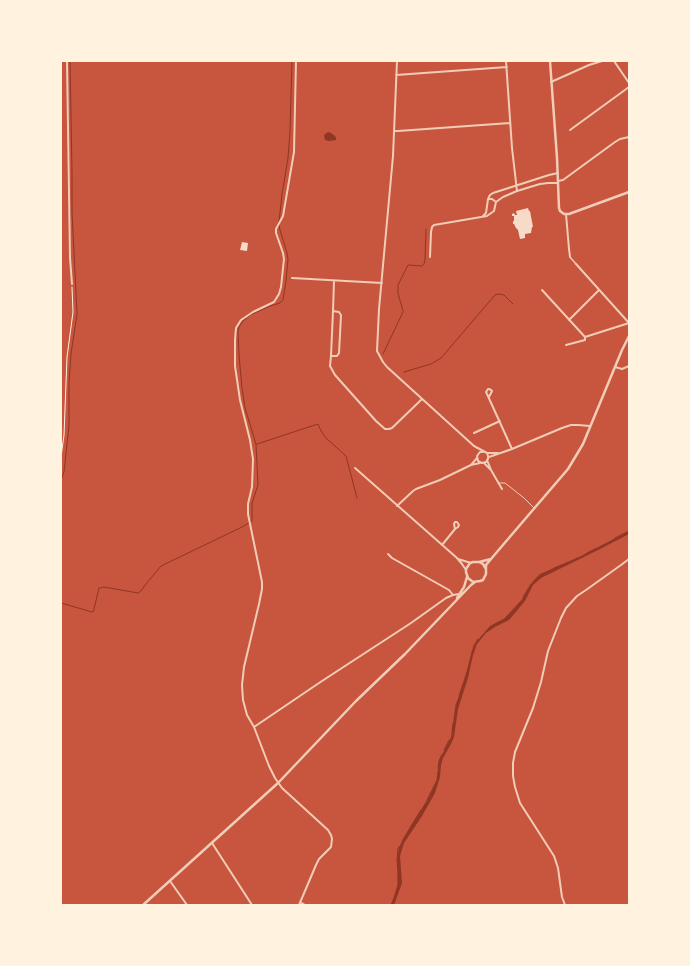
<!DOCTYPE html>
<html>
<head>
<meta charset="utf-8">
<style>
  body { margin:0 }
  #map { position:relative; width:690px; height:966px; overflow:hidden; background:#c8553d; font-family:"Titillium Web",sans-serif }
  canvas { display:block }
  .frame { position:absolute; inset:0; border:62px solid #fff3e0; pointer-events:none }
</style>
</head>
<body>
<div id="map">
<canvas width="690" height="966"></canvas>
<div class="frame"></div>
</div>
<script>
const context = document.querySelector('canvas').getContext('2d');
context.lineJoin = 'round';
function fill(path, color) { context.fillStyle = color; context.fill(path, 'evenodd'); }
const poly = rows => new Path2D(rows.map(r => 'M' + r).join(''));
function stroke(path, color, width, dash) { context.strokeStyle = color; context.lineWidth = width; context.lineCap = dash ? 'butt' : 'round'; context.setLineDash(dash || []); context.stroke(path); }
fill(poly([
  [328,132,331,133,335,136,336,138,336,140,329,141,325,140,324,135],
  [629,531,629,534,598,550,541,578,533,585,525,601,509,620,495,627,486,633,477,644,473,655,468,678,458,709,454,737,451,744,443,758,441,765,440,777,435,793,422,816,404,843,400,856,402,883,394,905,391,905,398,884,397,861,399,847,412,824,429,797,437,780,439,761,451,737,456,705,467,670,472,650,477,641,490,626,504,619,509,614,521,601,533,581,540,574,581,556]
]), '#8f3625');
stroke(poly([
  [279,222,282,194,288,158,290,131,292,61],
  [403,311,398,293,398,285,408,265,422,266,424,264,425,260,426,229],
  [383,354,403,312],
  [404,372,431,364,441,358,495,295,499,294,504,295,513,304],
  [257,444,318,424,321,431,326,438,346,456,357,498],
  [61,480,64,472,69,425,69,383,71,354,77,314,72,212,72,171,70,61],
  [615,538,629,531],
  [587,553,595,549],
  [554,568,562,565],
  [523,597,531,584],
  [61,603,92,612,93,612,94,609,99,588,101,588,104,587,138,593,141,591,146,584,161,566,242,527,252,521,252,503,258,485,256,444,245,408,242,388,239,355,238,331,239,327,243,321,250,315,270,306,280,303,283,300,286,281,288,259,287,253,280,230,279,225],
  [493,625,504,619,509,614,521,601],
  [473,647,478,639],
  [459,696,463,684],
  [454,720,456,705,458,700],
  [452,732,453,723],
  [444,750,449,740],
  [438,769,439,761,442,754],
  [427,800,437,780,438,772],
  [402,841,421,810],
  [398,870,397,861,398,848,400,846],
  [396,894,398,884,398,873],
  [391,905,394,899]
]), '#8f3625', 1);
fill(poly([
  [528,208,529,211,530,211,533,227,532,227,531,233,525,234,525,238,520,239,518,230,516,228,514,224,513,224,513,221,514,221,514,216,512,216,512,214,514,213,515,215,517,215,516,211],
  [242,242,248,243,247,251,240,250]
]), '#f7dbc8');
stroke(poly([
  [61,457,64,435,67,357,73,312,72,287]
]), '#fff3e0', 1);
stroke(poly([
  [498,483,505,483,524,498,534,508]
]), '#f1ccb7', 1);
stroke(poly([
  [570,257,576,264]
]), '#f1ccb7', 1.5);
stroke(poly([
  [67,61,70,258,72,284],
  [296,61,294,152,283,216,276,229,276,233,283,253,284,259,281,287,279,294,274,302,253,312,241,320,236,328,235,340,235,366,240,400,250,440,253,459,252,487,248,504,248,514,262,582,262,589,259,604,244,667,242,685,243,700,247,715,254,727,269,766,275,778,282,788,328,830,331,835,332,839,331,847,319,859,316,865,299,905],
  [397,61,393,156,379,309,377,351,383,362,387,367,474,446,487,453,488,456,488,459,486,462,482,463,478,461,477,456,480,452,483,452],
  [506,61,512,148,517,191],
  [614,61,629,83],
  [396,75,507,67],
  [551,82,589,65,602,61],
  [570,130,629,87],
  [394,131,398,131,510,123],
  [558,181,563,180,615,142,620,139,629,137],
  [489,199,492,199,496,202],
  [566,214,569,249,570,257],
  [483,216,486,213,488,199,490,195,493,193,549,175,558,173],
  [430,257,431,232,432,227,434,225,487,216,494,211,496,202,503,197,517,191,540,184,548,183,558,183],
  [576,264,629,323],
  [292,278,382,283],
  [542,290,585,337,629,323],
  [333,311,339,312,341,315,339,353,337,356,331,356,333,311,334,281],
  [569,320,599,290],
  [566,345,585,340,585,337],
  [331,356,330,366,335,375,376,421,385,429,389,429,392,428,422,399],
  [615,367,622,369,629,366],
  [489,397,492,391,491,390,489,389,488,389,486,392,487,394,512,449],
  [474,433,500,421],
  [487,453,498,453],
  [489,457,512,449,562,428,571,425,578,425,590,426],
  [484,463,491,470,487,460],
  [471,465,477,458],
  [355,468,457,558,462,564,466,570],
  [491,470,502,489],
  [397,506,413,491,416,489,440,480,471,465,480,463],
  [442,545,455,529,458,527,459,525,457,522,455,522,454,524,455,529],
  [388,554,392,558,449,590,453,595],
  [458,559,471,563],
  [254,727,322,681,411,623,446,598,453,595,459,594],
  [212,843,252,905],
  [170,881,187,905],
  [300,902,305,905],
  [565,905,562,897,558,868,554,856,520,803,515,787,513,776,513,763,515,752,533,708,541,682,548,651,561,618,566,608,577,596,586,590,621,565,629,559]
]), '#f1ccb7', 2);
stroke(poly([
  [550,61,557,158,559,208,560,211,564,214,569,214,629,192],
  [491,559,479,562,473,562,470,563,466,569,466,572,468,578,473,582,480,581,483,580,486,574,486,565,491,559,514,532,568,469,583,444,622,350,629,336],
  [479,562,483,564,486,569],
  [457,598,464,587,467,577],
  [143,905,278,783,356,701,405,654,471,585,475,582]
]), '#f1ccb7', 2.5);
</script>
</body>
</html>
